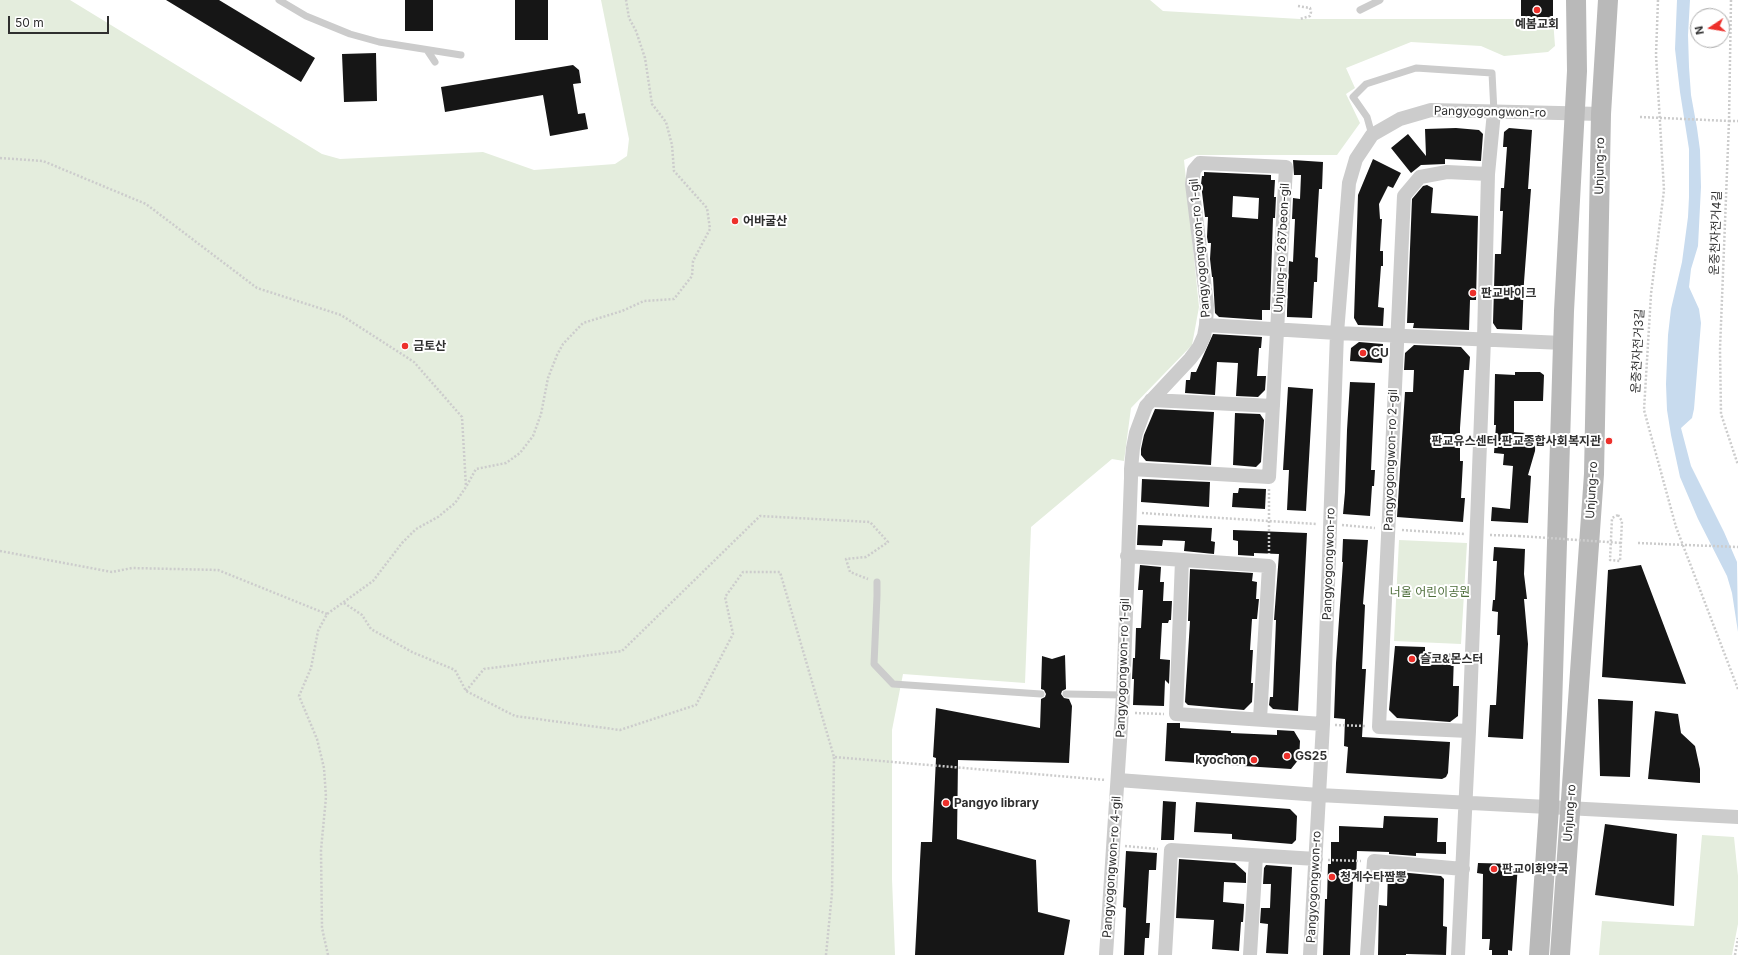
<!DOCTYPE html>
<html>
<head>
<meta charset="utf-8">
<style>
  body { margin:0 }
  #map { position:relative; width:1738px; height:955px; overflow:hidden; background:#fff; font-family:Inter,sans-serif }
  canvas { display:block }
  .north { position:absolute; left:1690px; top:8px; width:40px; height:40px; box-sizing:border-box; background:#fff; border:1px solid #acacac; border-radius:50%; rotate:258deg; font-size:11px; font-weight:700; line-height:16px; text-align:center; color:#2f2f2f }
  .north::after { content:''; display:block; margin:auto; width:14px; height:18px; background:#ed302b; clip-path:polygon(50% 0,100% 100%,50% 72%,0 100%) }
  .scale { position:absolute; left:8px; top:16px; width:101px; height:18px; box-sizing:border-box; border:2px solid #2f2f2f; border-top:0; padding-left:5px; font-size:12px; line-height:14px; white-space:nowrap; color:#2f2f2f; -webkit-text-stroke:3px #fff; paint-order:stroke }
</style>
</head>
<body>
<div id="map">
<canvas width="1738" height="955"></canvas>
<div class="north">N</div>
<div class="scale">50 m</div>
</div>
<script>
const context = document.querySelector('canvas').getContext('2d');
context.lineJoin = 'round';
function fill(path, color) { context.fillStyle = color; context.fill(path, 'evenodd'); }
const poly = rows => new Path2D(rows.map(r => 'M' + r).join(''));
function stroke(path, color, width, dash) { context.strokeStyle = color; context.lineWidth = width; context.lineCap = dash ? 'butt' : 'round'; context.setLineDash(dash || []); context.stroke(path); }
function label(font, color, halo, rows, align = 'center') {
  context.font = font + ' Inter,"Noto Sans KR",sans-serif'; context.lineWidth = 4; context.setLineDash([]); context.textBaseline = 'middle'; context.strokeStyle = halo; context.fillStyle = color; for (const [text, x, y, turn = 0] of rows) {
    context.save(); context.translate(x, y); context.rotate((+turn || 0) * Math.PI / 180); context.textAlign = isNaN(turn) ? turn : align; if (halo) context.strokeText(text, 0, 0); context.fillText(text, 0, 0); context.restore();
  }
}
fill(poly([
  [0,0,70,0,322,154,340,159,483,152,534,170,615,164,627,156,629,139,601,0,1150,0,1163,11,1300,19,1553,19,1555,46,1548,52,1504,56,1481,46,1411,42,1346,68,1355,88,1346,94,1360,123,1337,155,1196,155,1184,160,1199,307,1192,345,1131,408,1124,461,1112,459,1031,527,1025,683,903,674,892,730,892,879,895,955,0,955],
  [1399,540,1467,543,1461,644,1394,641],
  [1702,835,1734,837,1738,876,1738,924,1732,955,1599,955,1602,921,1694,926]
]), '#e4eddd');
fill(poly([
  [1677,0,1690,0,1688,35,1689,67,1691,95,1697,128,1700,150,1701,187,1698,246,1691,269,1689,287,1699,309,1701,323,1694,409,1692,418,1681,428,1691,466,1724,532,1737,562,1738,632,1732,593,1727,576,1698,519,1680,477,1671,435,1667,410,1666,384,1668,335,1671,309,1682,262,1688,217,1689,197,1689,149,1680,92,1675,49]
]), '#c8dbee');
fill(poly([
  [166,0,219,0,315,58,301,82],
  [405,0,433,0,433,31,405,31],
  [515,0,548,0,548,40,515,40],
  [1521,0,1553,0,1553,19,1521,20],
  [376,53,377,101,344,102,342,54],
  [573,65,579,70,581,83,573,84,578,114,585,113,588,129,550,136,543,95,445,112,441,87],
  [1456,128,1479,130,1483,134,1481,161,1445,159,1445,164,1421,165,1411,173,1391,148,1408,134,1426,156,1425,129],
  [1509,128,1532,130,1528,189,1531,189,1524,282,1522,330,1497,329,1493,323,1495,254,1501,254,1503,211,1500,211,1501,188,1504,188,1507,147,1503,147,1504,132],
  [1373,159,1401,173,1393,188,1388,186,1379,204,1380,219,1382,219,1380,251,1383,251,1383,266,1381,266,1378,307,1384,308,1383,326,1358,325,1354,318,1358,195],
  [1293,160,1323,162,1322,189,1319,189,1315,257,1318,258,1317,282,1314,282,1312,318,1287,317,1287,311,1289,261,1293,262,1295,219,1292,219,1293,198,1300,199,1301,175,1294,175],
  [1204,172,1271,175,1271,180,1275,180,1274,197,1276,197,1275,218,1273,218,1270,310,1262,310,1262,320,1219,317,1215,313,1213,277,1212,277,1210,259,1211,243,1208,243,1207,237,1208,217,1205,217,1201,184,1202,176,1204,176],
  [1233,196,1259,198,1258,219,1232,217],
  [1427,185,1433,188,1431,213,1478,216,1476,300,1470,300,1469,330,1413,328,1414,323,1407,323,1412,199,1423,186],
  [1213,334,1262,337,1261,348,1259,348,1257,376,1266,376,1265,390,1258,397,1236,396,1238,363,1217,362,1215,395,1185,393,1186,380,1190,380,1191,372,1196,372],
  [1359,342,1383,344,1382,363,1350,361,1351,348],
  [1414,345,1461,347,1470,357,1469,370,1464,370,1460,428,1460,461,1463,461,1461,498,1465,498,1463,522,1397,517,1405,392,1413,392,1414,370,1404,370,1405,353],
  [1515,372,1540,372,1544,375,1543,401,1514,401,1514,432,1536,434,1535,451,1528,475,1531,476,1528,523,1491,521,1492,507,1510,509,1513,466,1503,465,1504,454,1494,453,1496,425,1494,425,1495,374,1515,375],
  [1350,382,1375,383,1371,470,1375,470,1374,486,1372,486,1370,516,1343,514,1345,492,1347,430],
  [1288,387,1313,389,1306,511,1287,510,1289,470,1283,470],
  [1155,409,1214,412,1211,465,1146,461,1141,455,1141,449,1144,435],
  [1235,413,1260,414,1264,420,1261,462,1256,467,1233,465],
  [1142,479,1210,482,1209,507,1141,502],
  [1239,488,1266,489,1265,509,1232,507,1233,493,1238,493],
  [1138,525,1212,528,1211,541,1215,542,1214,554,1184,551,1185,541,1163,540,1162,546,1137,545],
  [1233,530,1307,533,1298,711,1273,709,1269,705,1270,697,1273,697,1276,620,1274,620,1279,554,1254,553,1254,556,1238,555,1238,541,1233,540],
  [1343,539,1368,540,1363,604,1365,605,1362,669,1366,669,1362,737,1450,742,1448,773,1446,777,1442,779,1346,773,1348,747,1344,746,1345,719,1334,718,1336,663,1343,562,1342,562],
  [1494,547,1525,549,1524,574,1527,599,1524,599,1528,644,1523,739,1488,737,1490,705,1496,705,1500,635,1497,635,1498,612,1492,611,1493,600,1495,600,1497,561,1493,561],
  [1140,565,1161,567,1160,582,1164,582,1163,601,1172,601,1171,620,1169,620,1168,623,1162,623,1160,659,1170,660,1169,684,1165,680,1164,706,1133,705,1134,679,1132,679,1133,658,1135,658,1136,628,1141,628,1143,590,1138,590],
  [1641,565,1686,684,1602,677,1608,570],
  [1190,569,1253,573,1252,581,1257,582,1256,599,1259,599,1257,619,1252,619,1250,650,1253,650,1251,683,1253,683,1252,702,1244,710,1188,705,1185,702,1190,621,1188,621],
  [1395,646,1425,647,1425,652,1454,654,1453,686,1459,686,1458,716,1450,722,1397,718,1389,710],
  [1065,655,1066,689,1062,691,1061,694,1064,698,1069,699,1072,706,1069,763,958,760,957,839,1036,860,1038,912,1070,920,1064,955,915,955,921,842,932,842,936,758,933,757,936,708,1040,728,1041,699,1045,697,1046,694,1044,690,1041,689,1042,656,1052,659],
  [1598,699,1633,701,1630,777,1600,776],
  [1655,711,1678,714,1681,733,1695,746,1700,769,1700,783,1648,779],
  [1167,723,1180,723,1180,728,1231,731,1231,733,1277,735,1277,730,1294,731,1300,741,1299,759,1291,769,1165,761],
  [1163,801,1176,802,1174,840,1161,840],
  [1196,802,1290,809,1297,816,1296,840,1292,844,1232,839,1232,834,1194,832],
  [1384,816,1438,818,1437,842,1446,842,1446,854,1416,853,1416,856,1389,854,1389,852,1357,851,1356,880,1353,880,1350,955,1323,955,1325,899,1327,899,1328,864,1331,864,1331,842,1339,842,1339,826,1383,828],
  [1605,824,1677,834,1674,906,1595,895],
  [1126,851,1157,853,1156,870,1149,870,1146,923,1150,923,1149,938,1145,938,1144,955,1124,955,1126,908,1123,907],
  [1179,859,1235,863,1246,873,1246,883,1224,882,1223,902,1244,904,1244,907,1243,922,1241,922,1239,951,1212,949,1214,920,1176,918],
  [1478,863,1518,864,1512,951,1508,950,1508,955,1492,955,1492,950,1489,950,1490,939,1482,939,1483,874,1477,873],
  [1266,865,1292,867,1288,954,1266,953,1268,924,1260,923,1261,908,1270,908,1271,884,1263,884,1264,868],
  [1388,871,1441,876,1444,879,1443,926,1447,927,1446,955,1406,954,1406,955,1378,955,1379,905,1387,906]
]), '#161616');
stroke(poly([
  [1658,0,1656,55,1664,190,1651,294,1644,410,1676,527,1738,689],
  [1731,0,1729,121,1720,349,1721,414,1738,465],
  [1298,6,1310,8,1311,12,1310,16,1300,19],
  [1729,121,1738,121],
  [0,158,43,161,146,204,257,288,341,315,414,362,462,417,466,487],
  [1269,489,1269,554],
  [1142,513,1317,524],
  [1618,515,1622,521,1620,561,1610,560,1612,518,1618,515],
  [1342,525,1375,528],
  [1402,530,1465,534],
  [1490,535,1519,536],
  [1638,543,1661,544],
  [0,551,112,572,132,568,218,570,327,614],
  [344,603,362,615,371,629,412,652,455,670,466,691,515,716,620,730,696,705,733,634,725,597,743,572,780,572,834,757,1106,780],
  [466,691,484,669,622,651,760,516,870,522,888,542,866,557,846,559,850,572,868,579],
  [1135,713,1164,714],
  [1335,725,1366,726],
  [1125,846,1158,849],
  [1328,860,1361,861],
  [328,955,322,928,321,850,326,797,324,768,317,739,299,696,311,668,318,631,327,614,373,581,402,543,416,529,438,517,455,503,466,487,476,469,506,463,520,453,533,436,541,414,548,378,557,355,563,344,583,323,622,311,644,301,674,299,692,276,693,261,710,229,707,208,674,171,672,145,666,122,652,104,645,58,636,31,629,18,626,0],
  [826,955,832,893,834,757],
  [1735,955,1738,938]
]), '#ccc', 2.5, [2, 2]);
stroke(poly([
  [279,0,306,16,350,34,379,42,461,55],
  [1360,10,1380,0],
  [427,50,435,62],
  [1372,135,1367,117,1353,97,1366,84,1416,68,1492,73,1494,112],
  [877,582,877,596,874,664,893,684,1041,694],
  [1066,694,1123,695]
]), '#ccc', 7);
stroke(poly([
  [1206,325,1337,333,1563,343],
  [1151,400,1273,406],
  [1127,556,1269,566,1260,719],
  [1182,560,1176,714,1323,724],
  [1469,731,1379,727,1404,196,1420,177,1447,172,1488,174],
  [1118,780,1319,795,1738,817],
  [1106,955,1123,695,1131,478,1131,469,1133,448,1136,433,1146,406,1190,359,1199,347,1204,336,1206,325,1207,305,1192,184,1194,170,1200,163,1286,167,1269,477,1131,469],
  [1165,955,1171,850,1316,859],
  [1250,955,1256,856],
  [1310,955,1323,724,1337,333,1349,183,1356,159,1372,135,1400,119,1431,110,1601,114],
  [1367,955,1374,861,1463,869],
  [1458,955,1469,731,1484,339,1488,174,1494,112]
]), '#ccc', 14);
stroke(poly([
  [1539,955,1549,807,1564,311,1577,71,1576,0],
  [1560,955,1594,474,1601,114,1608,0]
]), '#b9b9b9', 20);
stroke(poly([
  [1640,117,1729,121],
  [1519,536,1622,543],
  [1661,544,1738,547]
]), '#ccc', 2.5, [2, 2]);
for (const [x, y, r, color] of [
  [1537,10,4,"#ed302b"],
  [735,221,4,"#ed302b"],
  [1473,293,4,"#ed302b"],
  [405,346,4,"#ed302b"],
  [1363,353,4,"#ed302b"],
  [1609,441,4,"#ed302b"],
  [1412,659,4,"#ed302b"],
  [1287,756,4,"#ed302b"],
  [1254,760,4,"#ed302b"],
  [946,803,4,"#ed302b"],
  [1494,869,4,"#ed302b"],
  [1332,877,4,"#ed302b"]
]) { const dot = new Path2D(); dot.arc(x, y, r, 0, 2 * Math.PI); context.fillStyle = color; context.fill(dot); stroke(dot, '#fff', 1.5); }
label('bold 12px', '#2f2f2f', '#fff', [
  ["예봄교회",1537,24,"center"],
  ["어바굴산",743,221],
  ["판교바이크",1481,293],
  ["금토산",413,346],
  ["CU",1371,353],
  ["판교유스센터.판교종합사회복지관",1601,441,"right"],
  ["슬코&몬스터",1420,659],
  ["GS25",1295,756],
  ["kyochon",1246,760,"right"],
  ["Pangyo library",954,803],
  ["판교이화약국",1502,869],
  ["청계수타짬뽕",1340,877]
], 'left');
label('12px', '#2f2f2f', '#fff', [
  ["Pangyogongwon-ro",1490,112,1],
  ["Unjung-ro",1600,166,-89],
  ["운중천자전거4길",1716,233,-88],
  ["Pangyogongwon-ro 1-gil",1200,248,-95],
  ["Unjung-ro 267beon-gil",1282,248,-87],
  ["운중천자전거3길",1638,351,-87],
  ["Pangyogongwon-ro 2-gil",1391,460,-88],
  ["Unjung-ro",1592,490,-87],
  ["Pangyogongwon-ro",1329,564,-88],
  ["Pangyogongwon-ro 1-gil",1123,668,-88],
  ["Unjung-ro",1570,813,-86],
  ["Pangyogongwon-ro 4-gil",1112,867,-86],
  ["Pangyogongwon-ro",1314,887,-87]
]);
label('12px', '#4d6d3a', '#fff', [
  ["너울 어린이공원",1430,592]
]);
</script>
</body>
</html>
